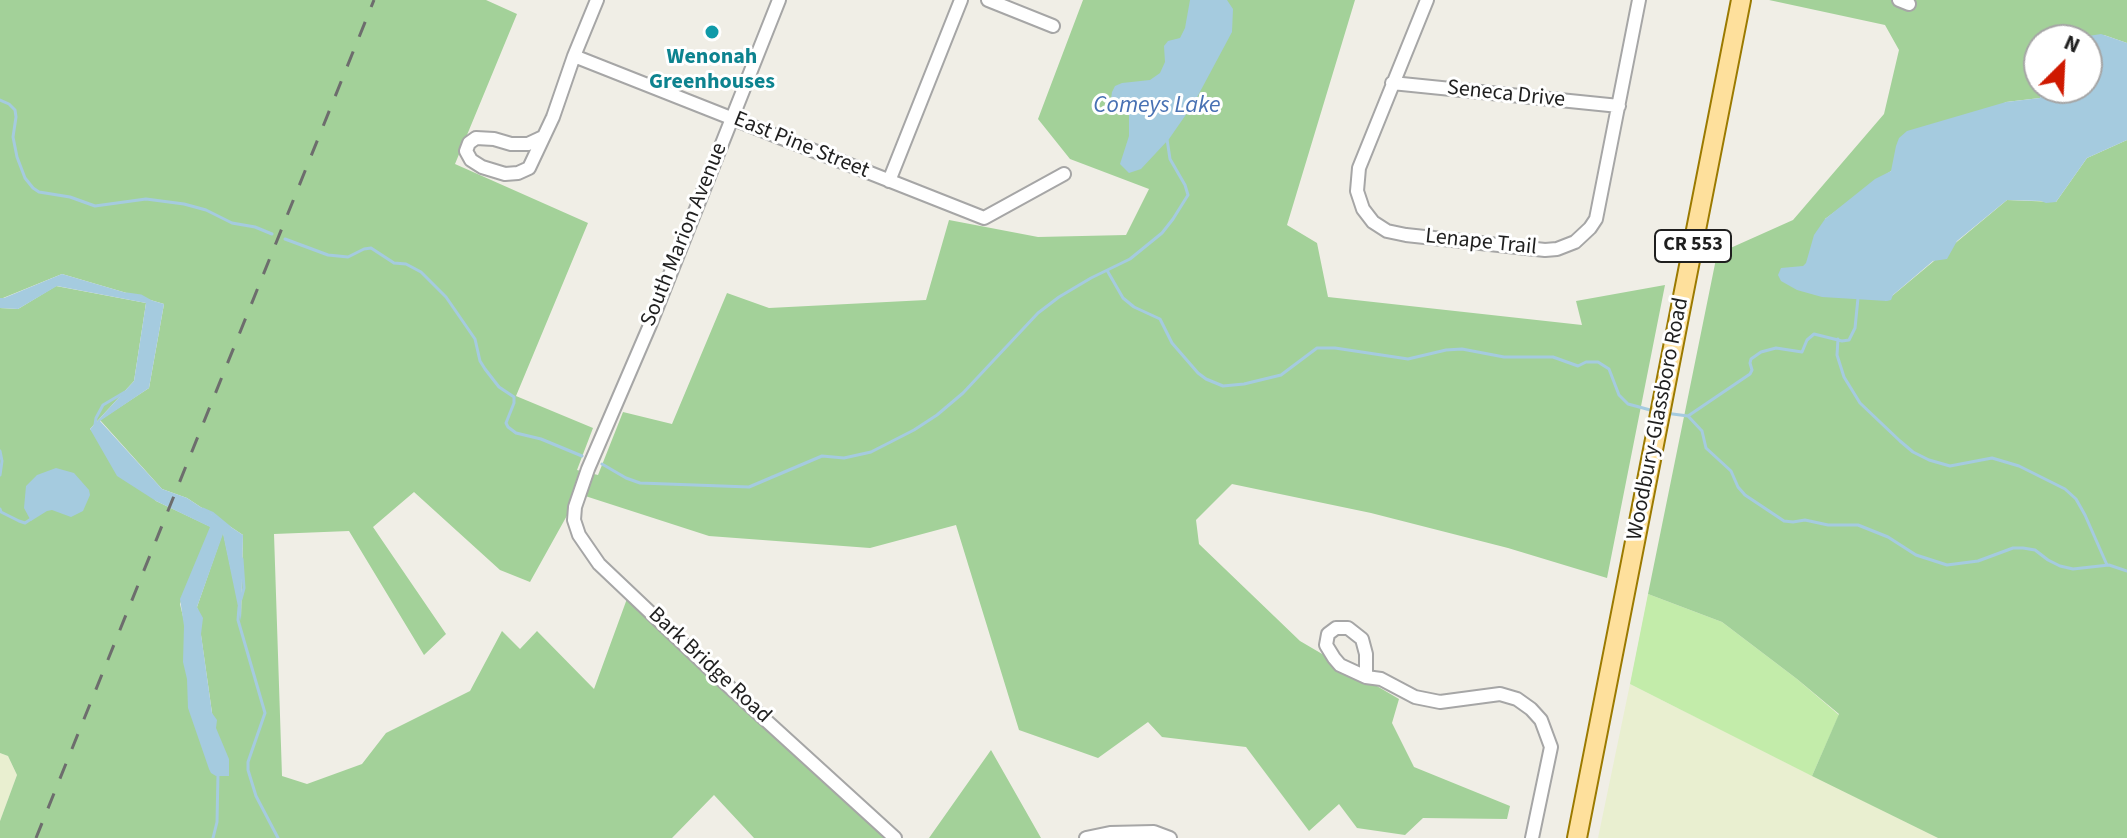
<!DOCTYPE html>
<html>
<head>
<meta charset="utf-8">
<style>
  body { margin:0 }
  #map { position:relative; width:2127px; height:838px; overflow:hidden; background:#f0eee6; font-family:"Source Sans 3",sans-serif }
  canvas { display:block }
  .north { position:absolute; left:2023px; top:24px; width:80px; height:80px; box-sizing:border-box; background:#fff; border:2px solid #a5a5a5; border-radius:50%; rotate:24deg; font-size:22px; font-weight:700; line-height:32px; text-align:center; color:#1f1f1f }
  .north::after { content:''; display:block; margin:auto; width:28px; height:36px; background:#cf1900; clip-path:polygon(50% 0,100% 100%,50% 72%,0 100%) }
</style>
</head>
<body>
<div id="map">
<canvas width="2127" height="838"></canvas>
<div class="north">N</div>
</div>
<script>
const context = document.querySelector('canvas').getContext('2d');
context.lineJoin = 'round';
function fill(path, color) { context.fillStyle = color; context.fill(path, 'evenodd'); }
const poly = rows => new Path2D(rows.map(r => 'M' + r).join(''));
function stroke(path, color, width, dash) { context.strokeStyle = color; context.lineWidth = width; context.lineCap = dash ? 'butt' : 'round'; context.setLineDash(dash || []); context.stroke(path); }
function label(font, color, halo, rows, align = 'center') {
  context.font = font + ' "Source Sans 3",sans-serif'; context.lineWidth = 6; context.setLineDash([]); context.textBaseline = 'middle'; context.strokeStyle = halo; context.fillStyle = color; for (const [text, x, y, turn = 0] of rows) {
    context.save(); context.translate(x, y); context.rotate((+turn || 0) * Math.PI / 180); context.textAlign = isNaN(turn) ? turn : align; if (halo) context.strokeText(text, 0, 0); context.fillText(text, 0, 0); context.restore();
  }
}
fill(poly([
  [1630,684,1938,838,1598,838],
  [0,753,8,756,17,775,0,821]
]), '#e9efd0');
fill(poly([
  [1648,594,1722,622,1797,679,1839,715,1812,776,1630,684]
]), '#c3ecaa');
fill(poly([
  [0,0,486,0,517,14,455,164,588,223,516,396,593,428,577,470,598,475,623,412,672,424,727,293,769,308,926,300,949,220,1038,237,1126,235,1149,189,1070,159,1038,119,1083,0,1355,0,1287,225,1317,243,1328,297,1582,325,1576,301,1665,285,1607,578,1508,548,1371,513,1232,484,1196,520,1199,544,1300,641,1399,699,1392,723,1414,767,1510,806,1507,819,1423,818,1405,835,1357,828,1339,804,1309,831,1246,747,1162,737,1148,722,1098,758,1019,730,956,525,870,548,709,536,579,494,530,582,500,570,414,492,373,527,446,634,424,655,349,531,274,534,282,776,307,784,362,764,386,733,470,691,502,631,520,649,537,631,594,689,628,596,894,838,754,838,714,795,672,838,0,838,0,821,17,775,8,756,0,753,0,308,18,309,56,286,146,303,134,381,90,429,156,501,211,527,180,604,221,776,197,607,223,532,241,616,243,535,187,498,162,489,100,420,149,388,164,304,62,274,3,298,0,298],
  [1769,0,2127,0,2127,43,2104,35,2087,40,2039,40,2039,88,2043,88,2040,98,2006,102,1891,171,1825,219,1886,301,2007,200,2056,202,2087,158,2127,140,2127,838,1938,838,1812,776,1839,714,1797,679,1722,622,1648,594,1717,254,1793,220,1884,114,1899,50,1885,25],
  [991,750,1041,838,929,838]
]), '#a3d199');
fill(poly([
  [1190,0,1227,0,1233,9,1232,32,1194,103,1169,139,1141,169,1129,173,1120,164,1129,136,1129,113,1124,106,1111,99,1112,92,1115,86,1122,83,1150,80,1160,73,1165,62,1164,46,1168,41,1180,38,1185,28],
  [2101,34,2127,43,2127,140,2087,158,2056,202,2046,203,2041,201,2007,200,1957,241,1947,259,1933,261,1893,295,1891,300,1887,301,1822,297,1797,290,1781,281,1778,275,1781,268,1803,266,1806,263,1814,235,1825,219,1875,179,1891,171,1896,146,1899,138,1907,131,2006,102,2040,98,2043,88,2087,88,2087,40,2063,40],
  [62,274,164,304,149,388,100,421,162,489,187,498,243,535,241,621,223,534,197,607,203,618,201,634,212,713,217,720,216,728,229,759,229,776,216,776,211,773,209,769,188,708,187,679,183,662,184,626,180,599,210,527,156,501,117,476,90,429,134,381,146,303,57,286,18,309,0,308,0,298,4,298],
  [56,468,74,473,89,490,90,495,83,511,71,517,52,510,47,511,31,521,24,508,26,486,37,475]
]), '#a5cbdf');
stroke(poly([
  [0,100,9,104,15,110,16,117,13,137,17,157,25,178,33,188,39,192,70,197,95,206,146,199,184,204,206,210,232,223,255,227,272,234],
  [285,239,328,255,348,257,364,249,371,248,394,263,406,264,421,272,446,297,475,339,480,361,485,369,499,387,514,397,514,403,506,423,508,427,516,433,541,439,582,456],
  [1108,272,1123,298,1134,307,1160,319,1172,343,1198,373,1206,379,1223,386,1244,384,1281,375,1317,348,1335,348,1408,359,1446,350,1462,349,1504,357,1553,357,1578,366,1586,362,1598,362,1609,369,1619,395,1628,404,1654,411],
  [127,294,141,296,150,301],
  [1838,339,1837,355,1844,377,1860,403,1900,441,1913,452,1929,460,1950,466,1992,458,2019,466,2065,489,2076,499,2085,515,2107,565],
  [1665,413,1688,416,1702,431,1706,448,1731,471,1738,487,1745,495,1784,521,1793,522,1805,520,1828,525,1858,525,1888,537,1916,555,1947,565,1978,561,2013,548,2023,548,2035,550,2048,560,2060,566,2073,569,2109,565,2127,571],
  [1688,416,1750,374,1752,370,1750,363,1751,359,1761,352,1776,348,1802,352,1807,340,1814,334,1842,341,1849,340,1855,328,1858,298],
  [95,425,96,418,103,405,125,392],
  [0,451,2,461,0,475],
  [602,464,626,478,640,483,749,487,822,456,844,458,871,452,914,430,937,415,963,393,1038,313,1059,297,1091,278,1130,259,1162,233,1173,219,1188,195,1185,185,1170,159,1167,139],
  [0,509,1,512,19,521,25,523,31,519],
  [203,509,212,513,229,527],
  [241,599,244,588,242,559],
  [239,607,238,620,265,713,248,762,248,770,256,796,278,838],
  [213,838,217,822,218,774]
]), '#a5cbdf', 3);
const street = poly([
  [779,0,650,325,588,469,575,507,574,520,579,535,599,564,714,673,895,838],
  [988,0,1053,26],
  [1427,0,1359,168,1357,191,1363,209,1373,222,1387,231,1406,235,1545,250,1557,249,1575,242,1590,228,1596,219,1639,0],
  [1899,0,1909,4],
  [574,56,984,218,1064,174],
  [1392,83,1619,106],
  [543,137,528,144,511,144,494,139,476,138,469,143,466,151,471,160,482,167,505,174,518,173,529,168,553,117,574,56,597,0],
  [889,181,961,0],
  [1336,628,1348,628,1362,639,1366,654,1366,677,1340,665,1334,658,1326,645,1328,634,1336,628],
  [1366,677,1381,679,1415,697,1440,702,1500,694,1517,699,1531,709,1541,720,1551,747,1532,838],
  [1086,838,1110,833,1154,832,1170,838]
]);
const primary = poly([
  [1577,838,1741,0]
]);
stroke(street, '#a6a6a6', 16);
stroke(primary, '#9b7a00', 22);
stroke(street, '#fff', 12);
stroke(primary, '#fee09c', 18);
stroke(poly([
  [36,838,374,0]
]), '#6d6d6d', 3, [16, 16]);
for (const [x, y, r, color] of [
  [712,32,8,"#0f9aa8"]
]) { const dot = new Path2D(); dot.arc(x, y, r, 0, 2 * Math.PI); context.fillStyle = color; context.fill(dot); stroke(dot, '#fff', 3); }
for (const [x, y, w] of [
  [1693,246,76]
]) { const box = new Path2D(); box.roundRect(x - w / 2, y - 16, w, 32, 6); context.fillStyle = '#fff'; context.fill(box); stroke(box, '#1f1f1f', 2); }
label('bold 20px', '#1f1f1f', null, [
  ["CR 553",1693,246]
]);
label('bold 22px', '#0d838f', '#fff', [
  ["Wenonah",712,58],
  ["Greenhouses",712,83]
]);
label('22px', '#1f1f1f', '#fff', [
  ["Seneca Drive",1506,95,6],
  ["East Pine Street",801,146,22],
  ["South Marion Avenue",685,235,-68],
  ["Lenape Trail",1481,243,6],
  ["Woodbury-Glassboro Road",1659,419,-79],
  ["Bark Bridge Road",709,666,43]
]);
label('italic 24px', '#4871b3', '#fff', [
  ["Comeys Lake",1157,107]
]);
</script>
</body>
</html>
